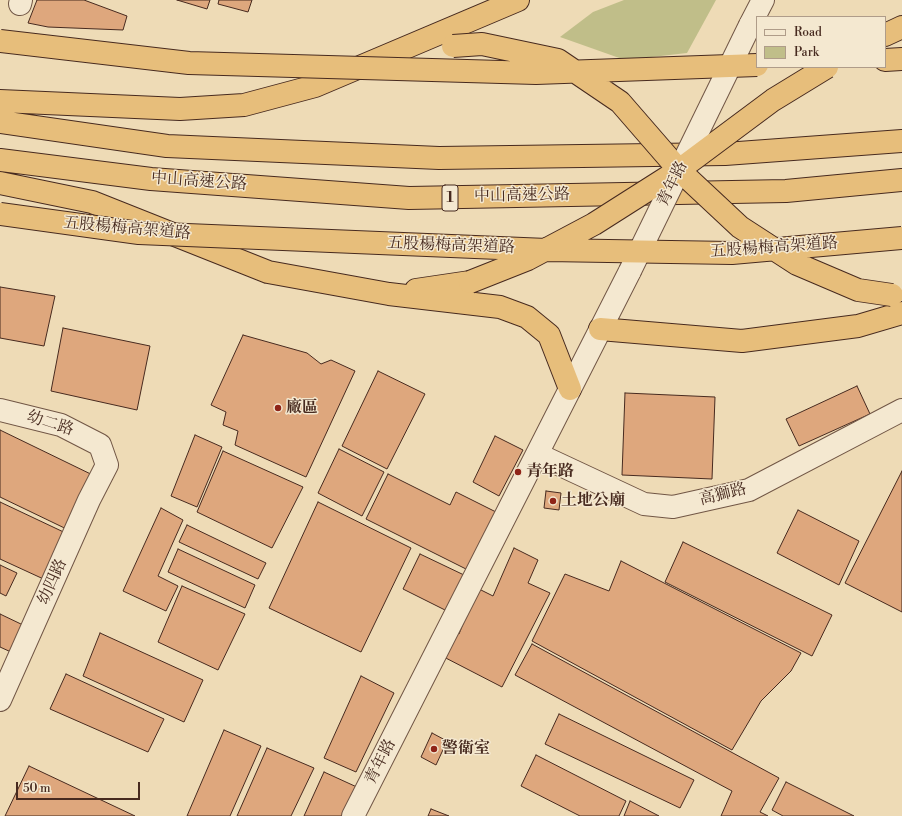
<!DOCTYPE html>
<html>
<head>
<meta charset="utf-8">
<style>
  body { margin:0 }
  #map { position:relative; width:902px; height:816px; overflow:hidden; background:#eedbb6; font-family:"Libre Bodoni",serif }
  canvas { display:block }
  .legend { position:absolute; left:756px; top:16px; width:130px; height:52px; box-sizing:border-box; background:#f4e8d0; border:1px solid #af9c89; margin:0; padding:5px 7px; list-style:none; font-size:12px; color:#472a1f }
  .legend li { display:flex; align-items:center; gap:8px; height:20px }
  .legend b { width:20px; border:1px solid #af9c89 }
  .scale { position:absolute; left:16px; top:782px; width:124px; height:18px; box-sizing:border-box; border:2px solid #472a1f; border-top:0; padding-left:5px; font-size:12px; line-height:14px; white-space:nowrap; color:#472a1f; -webkit-text-stroke:3px #f4e8d0; paint-order:stroke }
</style>
</head>
<body>
<div id="map">
<canvas width="902" height="816"></canvas>
<ul class="legend">
<li><b style="height:5px;background:#f4e8d0"></b>Road</li>
<li><b style="height:11px;background:#c0be89"></b>Park</li>
</ul>
<div class="scale">50 m</div>
</div>
<script>
const context = document.querySelector('canvas').getContext('2d');
context.lineJoin = 'round';
function fill(path, color) { context.fillStyle = color; context.fill(path, 'evenodd'); }
const poly = rows => new Path2D(rows.map(r => 'M' + r).join(''));
function stroke(path, color, width, dash) { context.strokeStyle = color; context.lineWidth = width; context.lineCap = dash ? 'butt' : 'round'; context.setLineDash(dash || []); context.stroke(path); }
function label(font, color, halo, rows, align = 'center') {
  context.font = font + ' "Libre Bodoni","Noto Serif TC",serif'; context.lineWidth = 3; context.setLineDash([]); context.textBaseline = 'middle'; context.strokeStyle = halo; context.fillStyle = color; for (const [text, x, y, turn = 0] of rows) {
    context.save(); context.translate(x, y); context.rotate((+turn || 0) * Math.PI / 180); context.textAlign = isNaN(turn) ? turn : align; if (halo) context.strokeText(text, 0, 0); context.fillText(text, 0, 0); context.restore();
  }
}
fill(poly([
  [624,0,716,0,687,53,625,60,560,37,593,12]
]), '#c0be89');
const building = poly([
  [37,0,84,0,127,16,123,30,48,27,28,23,37,0],
  [177,0,210,0,207,9,177,0],
  [219,0,252,0,248,12,218,4,219,0],
  [0,287,55,296,44,346,0,338,0,287],
  [63,328,150,346,137,410,51,391,63,328],
  [243,335,307,353,321,364,331,360,355,371,306,477,235,445,238,431,223,425,226,412,211,405,243,335],
  [378,371,425,394,387,469,342,446,378,371],
  [857,386,870,414,799,446,786,419,857,386],
  [625,393,715,397,712,479,622,475,625,393],
  [0,430,103,480,79,535,0,497,0,430],
  [195,435,222,447,197,507,171,496,195,435],
  [495,436,523,450,499,496,473,482,495,436],
  [339,449,384,472,362,516,318,493,339,449],
  [223,451,303,487,272,548,197,512,223,451],
  [902,471,902,612,845,583,902,471],
  [388,474,450,505,456,492,498,513,468,570,366,519,388,474],
  [546,491,561,493,559,510,544,508,546,491],
  [0,502,72,536,50,582,0,559,0,502],
  [318,502,411,548,361,652,269,608,318,502],
  [161,508,183,520,158,576,178,586,166,611,123,591,161,508],
  [798,510,859,541,839,585,777,553,798,510],
  [187,525,266,563,258,579,179,542,187,525],
  [683,542,832,615,812,656,665,582,683,542],
  [514,548,538,560,528,583,550,593,502,687,438,654,450,628,459,634,477,588,493,596,514,548],
  [178,549,255,585,245,608,168,572,178,549],
  [420,554,464,575,447,611,403,589,420,554],
  [621,561,801,653,791,671,761,701,732,750,532,641,565,574,609,591,621,561],
  [0,565,17,573,6,596,0,593,0,565],
  [182,586,245,614,218,670,158,642,182,586],
  [0,614,23,625,11,652,0,647,0,614],
  [100,633,203,680,184,722,83,676,100,633],
  [532,644,779,778,760,812,768,816,721,816,732,791,515,675,532,644],
  [66,674,164,719,148,752,50,709,66,674],
  [361,676,394,693,356,772,324,758,361,676],
  [559,714,694,780,680,808,545,744,559,714],
  [224,730,261,746,230,816,187,816,224,730],
  [432,733,447,741,436,765,421,757,432,733],
  [267,748,314,768,291,816,237,816,267,748],
  [536,755,626,801,619,816,580,816,521,786,536,755],
  [29,766,135,816,5,816,29,766],
  [324,772,359,788,347,816,304,816,324,772],
  [786,782,854,816,783,816,772,810,786,782],
  [630,801,659,816,624,816,630,801],
  [431,809,449,816,428,816,431,809]
]);
fill(building, '#dea77d');
stroke(building, '#472a1f', 1);
const minor = poly([
  [20,4,21,0],
  [750,25,763,0],
  [0,410,61,425,100,445,107,465,89,500,0,700],
  [537,454,644,504,673,507,749,490,902,410],
  [353,816,630,271]
]);
const highway = poly([
  [885,35,902,27],
  [885,60,902,59],
  [0,101,180,109,244,105,315,86,518,0],
  [0,122,167,146,439,158,725,154,902,141],
  [0,160,151,179,409,198,786,191,902,180],
  [0,183,92,202,268,272,389,294,500,307,527,317,549,335,570,389],
  [416,290,470,282],
  [600,329,742,341,858,326,902,313]
]);
stroke(minor, '#715645', 24);
stroke(highway, '#472a1f', 24);
stroke(minor, '#f4e8d0', 22);
stroke(highway, '#e7be7b', 22);
const minorBridge = poly([
  [630,271,750,25]
]);
const highwayBridge = poly([
  [0,41,189,63,536,73,757,65],
  [453,46,482,44,558,60,620,102,679,170,740,227,797,264,858,290,892,295],
  [0,214,139,233,547,250,732,253,902,238],
  [470,282,528,259,594,224,679,170,773,100,827,67]
]);
stroke(minorBridge, '#715645', 24, []);
stroke(highwayBridge, '#472a1f', 24, []);
stroke(minorBridge, '#f4e8d0', 22);
stroke(highwayBridge, '#e7be7b', 22);
for (const [x, y, r, color] of [
  [278,408,4,"#8f2418"],
  [518,472,4,"#8f2418"],
  [553,501,4,"#8f2418"],
  [434,749,4,"#8f2418"]
]) { const dot = new Path2D(); dot.arc(x, y, r, 0, 2 * Math.PI); context.fillStyle = color; context.fill(dot); stroke(dot, '#f4e8d0', 1.5); }
for (const [x, y, w] of [
  [450,198,16]
]) { const box = new Path2D(); box.roundRect(x - w / 2, y - 13, w, 26, 3); context.fillStyle = '#f4e8d0'; context.fill(box); stroke(box, '#472a1f', 1); }
label('bold 15px', '#472a1f', null, [
  ["1",450,198]
]);
label('16px', '#472a1f', '#f4e8d0', [
  ["中山高速公路",199,182,4],
  ["青年路",673,184,-64],
  ["中山高速公路",522,196,-1],
  ["五股楊梅高架道路",127,229,5],
  ["五股楊梅高架道路",451,246,2],
  ["五股楊梅高架道路",774,248,-4],
  ["幼二路",50,424,18],
  ["高獅路",723,495,-14],
  ["幼四路",53,582,-66],
  ["青年路",381,762,-63]
]);
label('bold 16px', '#472a1f', '#f4e8d0', [
  ["廠區",286,408],
  ["青年路",526,472],
  ["土地公廟",561,501],
  ["警衛室",442,749]
], 'left');
</script>
</body>
</html>
